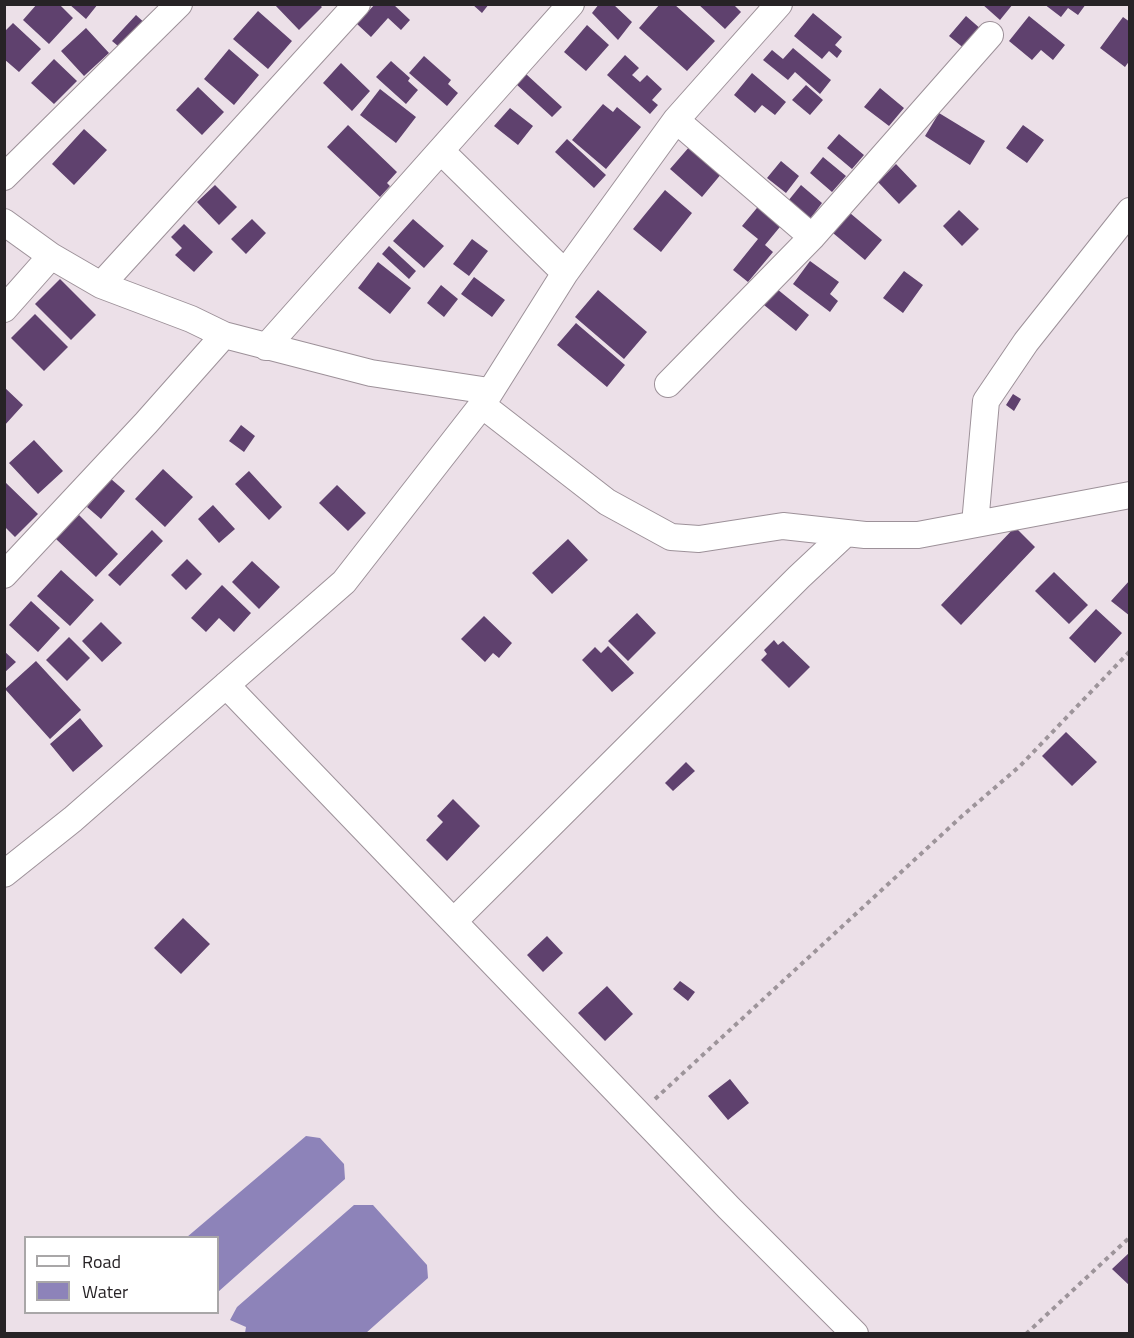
<!DOCTYPE html>
<html>
<head>
<meta charset="utf-8">
<style>
  body { margin:0 }
  #map { position:relative; width:1134px; height:1338px; overflow:hidden; background:#ece0e8; font-family:"Titillium Web",sans-serif }
  canvas { display:block }
  .frame { position:absolute; inset:0; border:6px solid #272326; pointer-events:none }
  .legend { position:absolute; left:24px; top:1236px; width:195px; height:78px; box-sizing:border-box; background:#fff; border:2px solid #a9a7a8; margin:0; padding:8px 10px; list-style:none; font-size:18px; color:#272326 }
  .legend li { display:flex; align-items:center; gap:12px; height:30px }
  .legend b { width:30px; border:2px solid #a9a7a8 }
</style>
</head>
<body>
<div id="map">
<canvas width="1134" height="1338"></canvas>
<div class="frame"></div>
<ul class="legend">
<li><b style="height:8px;background:#fff"></b>Road</li>
<li><b style="height:16px;background:#8d83b9"></b>Water</li>
</ul>
</div>
<script>
const context = document.querySelector('canvas').getContext('2d');
context.lineJoin = 'round';
function fill(path, color) { context.fillStyle = color; context.fill(path, 'evenodd'); }
const poly = rows => new Path2D(rows.map(r => 'M' + r).join(''));
function stroke(path, color, width, dash) { context.strokeStyle = color; context.lineWidth = width; context.lineCap = dash ? 'butt' : 'round'; context.setLineDash(dash || []); context.stroke(path); }
fill(poly([
  [306,1136,320,1138,344,1164,345,1179,218,1292,218,1238,187,1237],
  [354,1205,373,1205,427,1265,428,1278,366,1333,245,1333,246,1327,230,1320,237,1307]
]), '#8d83b9');
fill(poly([
  [37,4,59,4,73,18,49,44,23,20],
  [69,4,98,4,86,19],
  [274,4,319,4,322,7,299,30],
  [375,4,393,4,410,20,401,30,388,18,371,37,357,24],
  [472,4,489,4,482,13],
  [599,4,613,4,632,22,618,40,592,13],
  [660,4,674,4,715,41,687,71,639,28],
  [698,4,733,4,741,12,725,29],
  [982,4,1013,4,1000,20],
  [1044,4,1086,4,1078,15,1068,8,1061,17],
  [258,11,292,41,268,69,233,39],
  [813,13,842,37,835,45,842,51,837,58,829,51,822,59,794,36],
  [136,15,148,26,124,51,112,41],
  [966,16,982,30,966,50,949,36],
  [1029,16,1065,45,1053,60,1041,50,1032,60,1009,41],
  [1123,17,1130,22,1130,60,1125,67,1100,48],
  [13,23,41,49,19,72,4,59,4,32],
  [587,25,609,45,586,71,564,52],
  [86,28,109,53,84,76,61,51],
  [793,48,831,80,820,94,795,72,788,80,763,60,772,50,783,59],
  [229,49,259,75,234,105,204,79],
  [625,55,639,68,632,75,640,82,647,75,662,89,652,100,658,105,650,114,607,75],
  [424,56,451,80,448,84,458,93,447,106,409,73],
  [54,59,77,81,54,104,31,83],
  [391,61,410,78,408,81,418,90,406,104,376,77],
  [341,63,370,91,352,111,323,83],
  [752,73,786,102,775,115,762,105,755,113,734,95],
  [526,74,562,107,552,117,516,84],
  [806,85,823,100,810,115,792,100],
  [198,87,224,112,202,135,176,110],
  [880,88,904,108,889,126,864,107],
  [380,89,416,117,396,143,360,115],
  [603,104,613,112,617,107,641,127,606,169,572,140],
  [510,108,533,126,518,145,494,126],
  [939,113,985,141,970,165,925,136],
  [348,125,397,172,387,183,390,186,380,197,327,147],
  [1023,125,1044,140,1027,163,1006,148],
  [84,129,107,150,74,185,52,164],
  [839,134,864,155,852,169,827,148],
  [567,139,606,175,594,188,555,152],
  [690,146,722,173,702,197,670,169],
  [823,157,846,176,832,192,810,173],
  [781,161,799,176,786,193,767,178],
  [896,164,917,186,899,204,878,182],
  [215,185,237,207,219,225,197,202],
  [801,185,822,203,810,219,788,201],
  [665,190,692,213,661,252,633,229],
  [761,203,784,222,765,245,773,252,748,282,733,270,758,239,742,226],
  [959,210,979,229,962,246,943,226],
  [850,213,882,240,865,260,833,233],
  [252,219,266,233,246,254,231,239],
  [413,219,444,246,424,268,393,241],
  [184,224,213,252,194,272,175,255,182,248,171,237],
  [472,239,488,251,469,276,453,264],
  [389,246,416,271,409,279,382,254],
  [810,261,839,282,830,294,838,301,830,312,793,284],
  [378,262,411,288,390,314,358,288],
  [904,271,923,285,903,313,883,298],
  [474,277,505,300,492,317,461,294],
  [60,279,96,315,71,340,35,304],
  [441,285,458,299,444,317,427,303],
  [777,289,809,315,796,331,764,305],
  [598,290,647,332,624,359,575,317],
  [35,314,68,347,44,371,11,338],
  [576,323,625,365,607,387,557,345],
  [4,387,23,405,4,426],
  [1013,394,1021,399,1014,411,1006,405],
  [241,425,255,436,244,452,229,441],
  [34,440,63,471,38,494,9,463],
  [163,469,193,497,165,527,135,499],
  [249,471,282,507,269,520,235,484],
  [111,479,125,491,101,519,87,507],
  [4,481,38,514,15,537,4,526],
  [337,485,366,513,348,531,319,503],
  [213,505,235,529,219,543,198,519],
  [79,515,118,554,96,577,56,539],
  [1015,527,1035,547,961,625,941,605],
  [152,530,163,541,120,586,108,575],
  [568,539,588,560,552,594,532,573],
  [187,559,202,574,186,590,171,575],
  [252,561,280,587,259,609,232,582],
  [61,570,94,600,70,626,37,596],
  [1054,572,1088,605,1069,624,1035,591],
  [1130,580,1130,616,1111,601],
  [222,585,251,613,234,632,219,618,206,632,191,618],
  [31,601,60,628,38,652,9,625],
  [1096,609,1122,633,1095,663,1069,638],
  [637,613,656,633,628,661,608,641],
  [484,616,512,643,499,658,493,653,485,662,461,639],
  [101,622,122,643,102,662,82,641],
  [69,637,90,658,67,681,46,660],
  [774,640,778,645,783,641,810,667,789,688,761,660,767,654,764,650],
  [608,646,634,673,612,692,582,660,595,647,601,653],
  [4,651,16,662,4,673],
  [36,661,81,710,50,739,5,689],
  [80,718,103,746,73,772,50,744],
  [1066,732,1097,762,1072,786,1042,756],
  [686,762,695,771,673,791,665,783],
  [453,799,480,826,447,861,426,840,443,822,437,816],
  [183,918,210,944,181,974,154,948],
  [547,936,563,953,543,972,527,955],
  [680,981,695,992,688,1001,673,989],
  [607,986,633,1014,605,1041,578,1013],
  [730,1079,749,1103,728,1120,708,1096],
  [1130,1252,1130,1286,1112,1269]
]), '#5f416e');
const minor = poly([
  [676,120,812,237],
  [441,151,565,273],
  [4,177,179,4],
  [4,222,51,256,101,285,191,319,224,335,371,373,489,391],
  [101,285,357,4],
  [4,309,51,256],
  [266,347,571,4],
  [668,384,812,237,990,35],
  [482,405,607,502,671,537,699,539,783,526,865,535,918,535,1130,495],
  [975,524,986,401,1026,342,1130,211],
  [4,575,146,423,224,335],
  [226,685,729,1208,855,1334],
  [4,874,73,819,344,582,482,405,565,273,676,120,779,4],
  [454,921,799,577,846,533]
]);
stroke(minor, '#9d9199', 28);
stroke(poly([
  [655,1099,962,816,1020,766,1130,651],
  [1026,1334,1130,1237]
]), '#9d949a', 4, [4.5, 4.5]);
stroke(minor, '#fff', 26);
</script>
</body>
</html>
